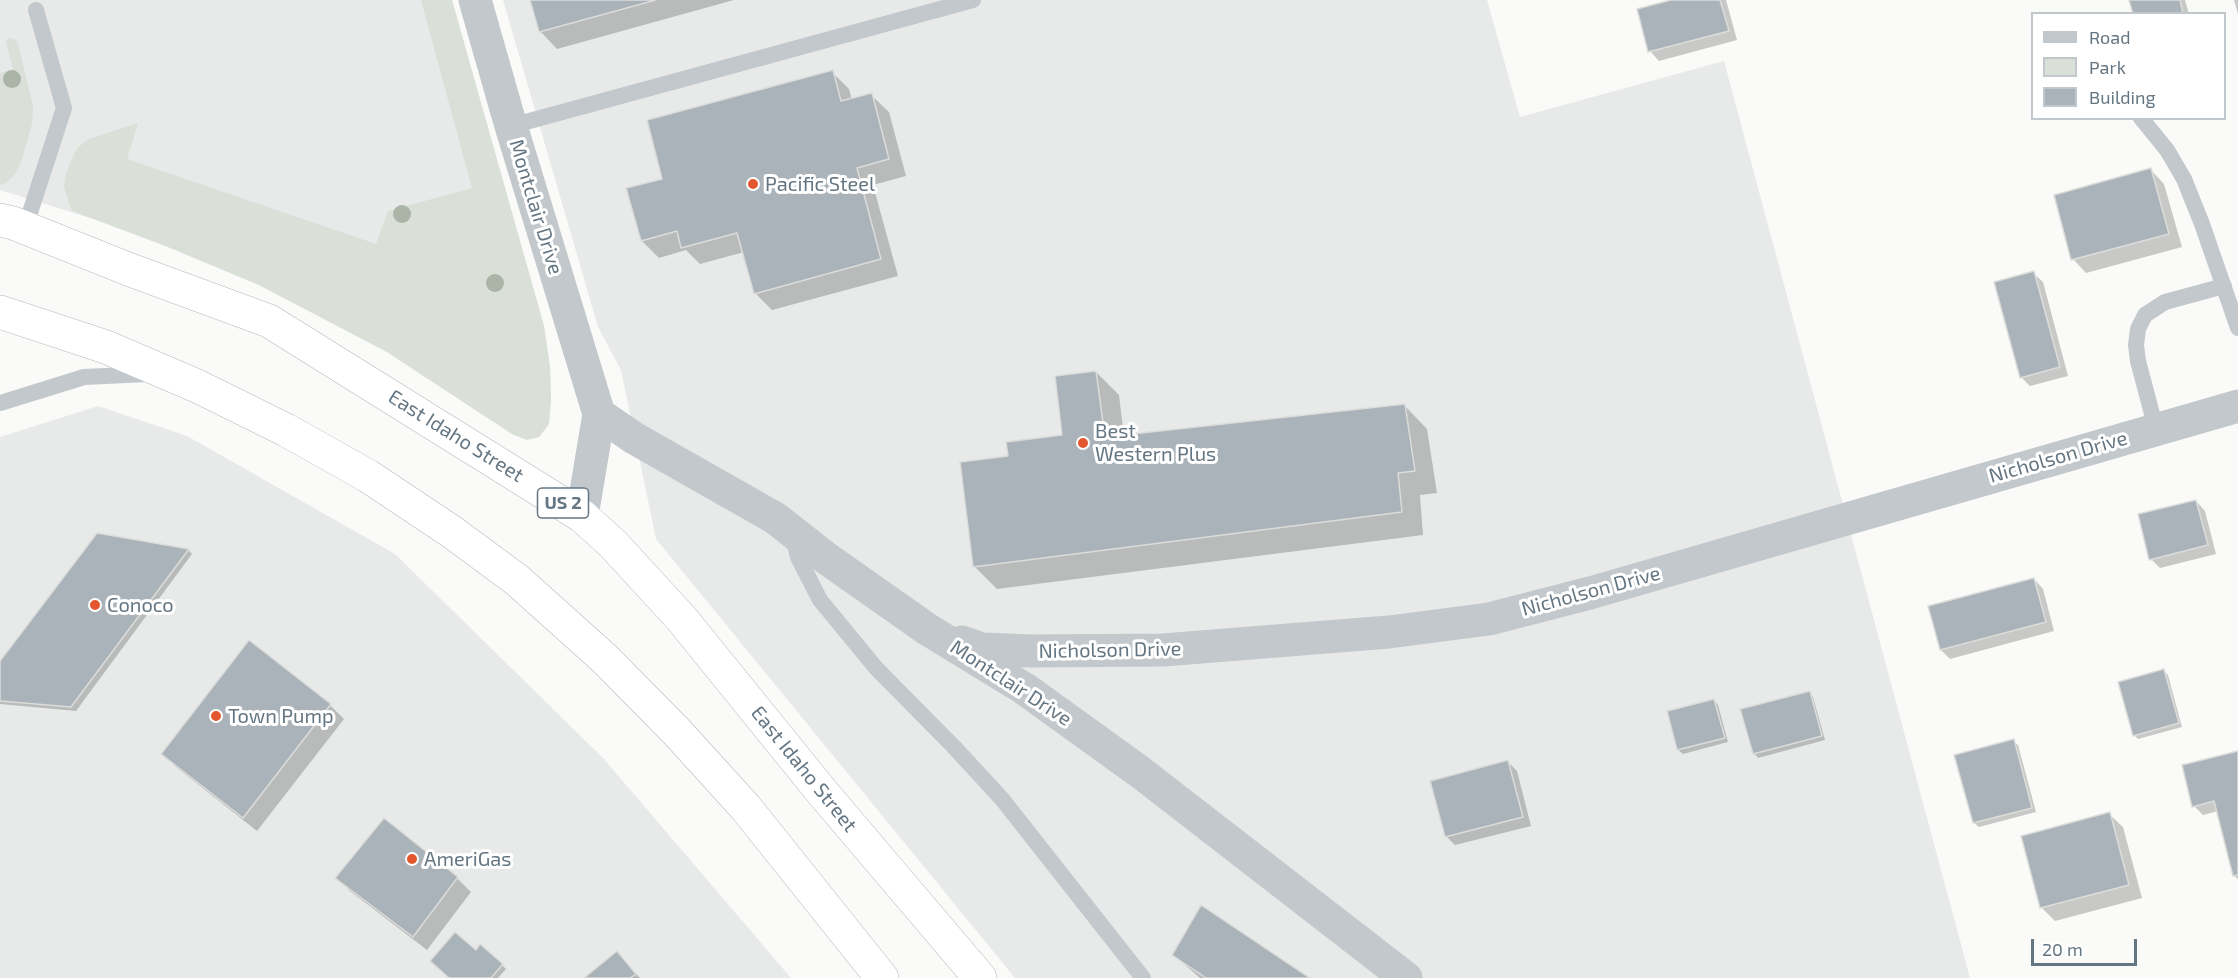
<!DOCTYPE html>
<html>
<head>
<meta charset="utf-8">
<style>
  body { margin:0 }
  #map { position:relative; width:2238px; height:978px; overflow:hidden; background:#fafaf8; font-family:"Exo 2",sans-serif }
  canvas { display:block }
  .legend { position:absolute; left:2031px; top:12px; width:195px; height:108px; box-sizing:border-box; background:#fff; border:2px solid #c1c8cd; margin:0; padding:8px 10px; list-style:none; font-size:18px; color:#657683 }
  .legend li { display:flex; align-items:center; gap:12px; height:30px }
  .legend b { width:30px; border:2px solid #c1c8cd }
  .scale { position:absolute; left:2031px; top:939px; width:106px; height:27px; box-sizing:border-box; border:3px solid #657683; border-top:0; padding-left:8px; font-size:18px; line-height:21px; white-space:nowrap; color:#657683; -webkit-text-stroke:4px #fff; paint-order:stroke }
</style>
</head>
<body>
<div id="map">
<canvas width="2238" height="978"></canvas>
<ul class="legend">
<li><b style="height:8px;background:#c3c8cc"></b>Road</li>
<li><b style="height:16px;background:#dadfd7"></b>Park</li>
<li><b style="height:16px;background:#aab3b9"></b>Building</li>
</ul>
<div class="scale">20 m</div>
</div>
<script>
const context = document.querySelector('canvas').getContext('2d');
context.lineJoin = 'round';
function fill(path, color) { context.fillStyle = color; context.fill(path, 'evenodd'); }
const poly = rows => new Path2D(rows.map(r => 'M' + r).join(''));
function stroke(path, color, width, dash) { context.strokeStyle = color; context.lineWidth = width; context.lineCap = dash ? 'butt' : 'round'; context.setLineDash(dash || []); context.stroke(path); }
function label(font, color, halo, rows, align = 'center') {
  context.font = font + ' "Exo 2",sans-serif'; context.lineWidth = 6; context.setLineDash([]); context.textBaseline = 'middle'; context.strokeStyle = halo; context.fillStyle = color; for (const [text, x, y, turn = 0] of rows) {
    context.save(); context.translate(x, y); context.rotate((+turn || 0) * Math.PI / 180); context.textAlign = isNaN(turn) ? turn : align; if (halo) context.strokeText(text, 0, 0); context.fillText(text, 0, 0); context.restore();
  }
}
fill(poly([
  [0,0,452,0,544,326,550,367,551,399,549,424,539,437,527,440,512,434,387,352,259,285,122,228,0,190],
  [503,0,1487,0,1520,117,1724,61,1970,978,1015,978,656,539,621,370,598,327],
  [98,406,187,436,395,554,604,759,791,978,0,978,0,437]
]), '#e8e9e9');
fill(poly([
  [421,0,452,0,544,326,550,367,551,399,549,424,539,437,527,440,512,434,387,352,259,285,168,247,72,211,68,200,64,187,66,173,77,148,89,139,138,123,127,159,376,244,388,211,472,188],
  [8,38,15,39,18,44,33,106,32,124,22,159,15,174,6,183,0,185,0,73,13,69,6,42]
]), '#dadfd7');
fill(poly([
  [532,0,734,0,557,49,540,31],
  [1677,0,1726,0,1737,40,1659,61,1650,51],
  [2131,0,2185,0,2189,14,2135,14],
  [2234,0,2238,0,2238,14],
  [832,72,849,89,852,100,871,95,889,112,906,176,873,185,898,276,772,310,755,293,744,252,700,264,686,250,659,258,642,241,664,180],
  [2151,170,2164,184,2182,247,2086,273,2073,259],
  [2033,273,2043,282,2068,376,2030,386,2021,377],
  [1096,372,1119,395,1124,437,1405,406,1427,429,1437,493,1420,495,1423,535,997,589,975,567,1010,457,1064,437],
  [2196,501,2205,511,2216,554,2160,568,2151,559],
  [98,535,188,550,192,554,76,711,0,704,0,663],
  [2034,579,2043,589,2054,631,1950,659,1941,650],
  [249,642,330,705,344,719,257,831,176,767,163,754],
  [2164,671,2168,675,2182,727,2138,739,2134,735],
  [1809,692,1813,697,1825,740,1758,758,1754,753],
  [1714,700,1718,705,1728,742,1683,754,1678,750],
  [2013,741,2018,745,2036,812,1979,827,1974,823,1956,756],
  [2238,752,2238,879,2234,876,2218,811,2203,815,2194,806],
  [1508,762,1517,771,1531,826,1455,845,1446,836],
  [2109,814,2123,827,2142,898,2055,921,2042,908,2023,837],
  [384,820,457,878,471,892,427,950,350,891,337,878],
  [617,953,640,978,586,978],
  [1174,955,1308,978,1200,978],
  [502,965,506,969,498,978,451,978]
]), '#0003');
const building = poly([
  [530,0,656,0,539,32,530,0],
  [1671,0,1720,0,1729,31,1648,52,1637,9,1671,0],
  [2129,0,2180,0,2183,14,2133,14,2129,0],
  [833,70,841,101,872,93,889,159,857,168,881,259,754,294,737,233,681,248,677,231,641,241,626,188,662,179,647,120,833,70],
  [2151,168,2169,234,2071,260,2054,195,2151,168],
  [2034,271,2060,367,2020,378,1994,282,2034,271],
  [1096,371,1105,437,1405,404,1415,471,1398,473,1402,512,973,567,960,462,1008,456,1006,442,1062,435,1055,376,1096,371],
  [2196,500,2208,545,2149,560,2138,514,2196,500],
  [97,533,189,549,71,707,0,701,0,661,97,533],
  [2034,578,2046,622,1940,650,1928,606,2034,578],
  [249,640,331,704,243,818,161,754,249,640],
  [2164,669,2179,723,2133,736,2118,682,2164,669],
  [1810,691,1822,736,1753,754,1740,709,1810,691],
  [1714,699,1725,738,1677,750,1667,711,1714,699],
  [2014,739,2032,808,1973,823,1954,755,2014,739],
  [2238,751,2238,875,2233,876,2214,801,2192,807,2182,765,2238,751],
  [1508,760,1523,817,1445,837,1430,781,1508,760],
  [2110,812,2129,885,2040,908,2021,836,2110,812],
  [384,818,458,877,413,937,335,878,384,818],
  [1201,905,1310,978,1206,978,1172,955,1201,905],
  [455,932,476,950,480,944,503,964,491,978,449,978,430,961,455,932],
  [617,951,636,974,630,978,584,978,617,951]
]);
fill(building, '#aab3b9');
stroke(building, '#dcdcda', 1.5);
const highway = poly([
  [0,220,13,223,128,269,269,321,582,516,613,544,681,618,822,792,980,978],
  [0,312,106,347,197,386,286,430,368,476,452,532,517,580,605,659,677,732,746,808,882,978]
]);
stroke(highway, '#b4b9bd', 34);
stroke(poly([
  [2141,118,2167,150,2184,179,2202,224,2238,328],
  [511,126,973,0],
  [25,228,64,108,36,10],
  [0,403,84,377,148,374],
  [2156,429,2138,361,2136,345,2138,329,2145,315,2165,302,2224,286],
  [793,537,798,557,820,600,876,668,954,747,1002,799,1143,978]
]), '#c3c8cc', 16);
stroke(poly([
  [475,0,511,126,599,414,634,438,775,518,826,558,927,629,1025,689,1140,772,1406,978],
  [582,516,599,414],
  [962,642,982,649,1032,651,1163,650,1389,632,1489,619,1590,593,2238,406]
]), '#c3c8cc', 33);
stroke(highway, '#fff', 33);
context.fillStyle = '#aab4a7';
for (const [x, y] of [
  [12,79],
  [402,214],
  [495,283]
]) { context.beginPath(); context.arc(x, y, 9, 0, 2 * Math.PI); context.fill(); }
for (const [x, y, r, color] of [
  [753,184,6,"#e4572e"],
  [1083,443,6,"#e4572e"],
  [95,605,6,"#e4572e"],
  [216,716,6,"#e4572e"],
  [412,859,6,"#e4572e"]
]) { const dot = new Path2D(); dot.arc(x, y, r, 0, 2 * Math.PI); context.fillStyle = color; context.fill(dot); stroke(dot, '#fff', 2); }
for (const [x, y, w] of [
  [563,503,51]
]) { const box = new Path2D(); box.roundRect(x - w / 2, y - 15, w, 30, 4.5); context.fillStyle = '#fff'; context.fill(box); stroke(box, '#657683', 1.5); }
label('bold 18px', '#657683', null, [
  ["US 2",563,503]
]);
label('20px', '#657683', '#fff', [
  ["Pacific Steel",765,184],
  ["Best",1095,431],
  ["Western Plus",1095,454],
  ["Conoco",107,605],
  ["Town Pump",228,716],
  ["AmeriGas",424,859]
], 'left');
label('20px', '#657683', '#fff', [
  ["Montclair Drive",536,207,73],
  ["East Idaho Street",456,436,32],
  ["Nicholson Drive",2058,457,-16],
  ["Nicholson Drive",1591,591,-15],
  ["Nicholson Drive",1110,650,-1],
  ["Montclair Drive",1011,683,33],
  ["East Idaho Street",804,769,51]
]);
</script>
</body>
</html>
